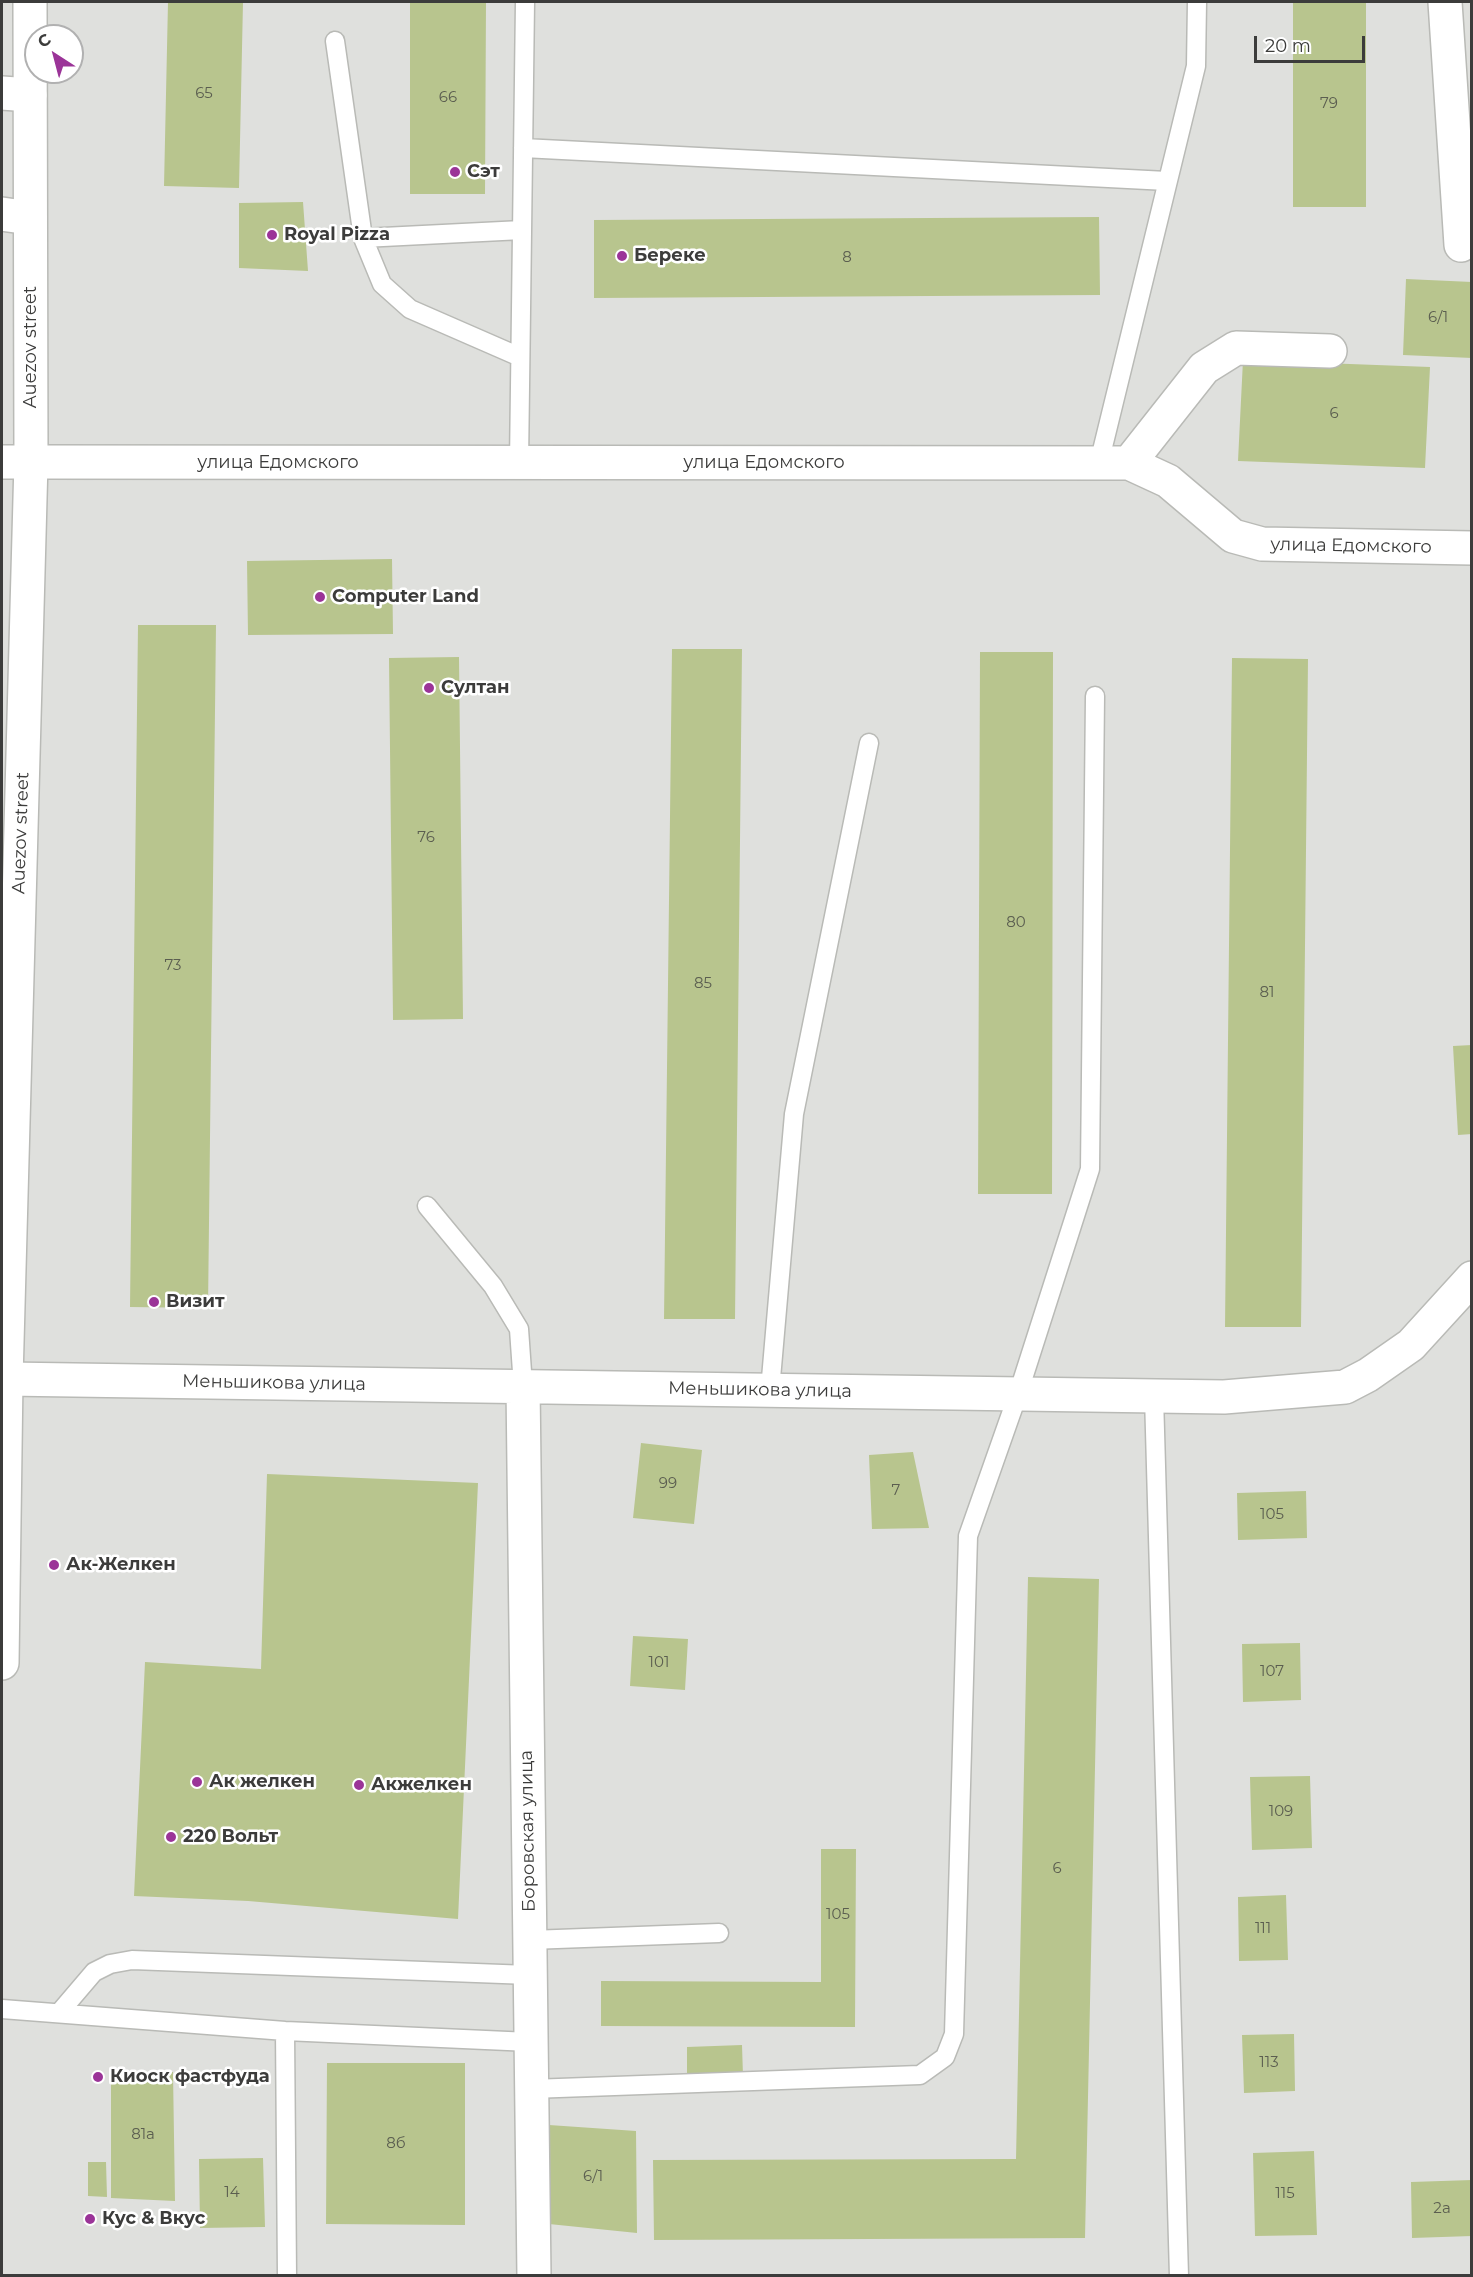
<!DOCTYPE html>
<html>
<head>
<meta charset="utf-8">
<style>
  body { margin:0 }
  #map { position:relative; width:1473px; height:2277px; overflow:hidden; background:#dfe0dd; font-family:Montserrat,sans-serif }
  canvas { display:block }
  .frame { position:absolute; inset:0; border:3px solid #3c3c3b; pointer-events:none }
  .north { position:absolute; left:24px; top:24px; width:60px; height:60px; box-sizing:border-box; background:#fff; border:2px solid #b1b1b1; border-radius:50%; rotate:324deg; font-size:16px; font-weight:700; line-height:24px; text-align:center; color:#3c3c3b }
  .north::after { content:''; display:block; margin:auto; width:21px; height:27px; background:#9b3498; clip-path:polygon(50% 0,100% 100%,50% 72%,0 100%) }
  .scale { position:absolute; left:1254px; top:36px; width:111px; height:27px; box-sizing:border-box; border:3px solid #3c3c3b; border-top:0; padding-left:8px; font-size:18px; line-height:21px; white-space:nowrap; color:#3c3c3b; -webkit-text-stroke:4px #fff; paint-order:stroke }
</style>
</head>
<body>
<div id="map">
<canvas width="1473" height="2277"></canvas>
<div class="frame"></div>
<div class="north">С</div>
<div class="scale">20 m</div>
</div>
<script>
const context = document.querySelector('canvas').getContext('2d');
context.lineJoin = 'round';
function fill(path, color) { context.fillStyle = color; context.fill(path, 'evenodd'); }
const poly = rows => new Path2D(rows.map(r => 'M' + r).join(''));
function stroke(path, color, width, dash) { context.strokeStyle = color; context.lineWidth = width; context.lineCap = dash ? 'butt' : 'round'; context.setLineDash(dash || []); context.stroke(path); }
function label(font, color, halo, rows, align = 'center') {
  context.font = font + ' Montserrat,sans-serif'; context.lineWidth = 5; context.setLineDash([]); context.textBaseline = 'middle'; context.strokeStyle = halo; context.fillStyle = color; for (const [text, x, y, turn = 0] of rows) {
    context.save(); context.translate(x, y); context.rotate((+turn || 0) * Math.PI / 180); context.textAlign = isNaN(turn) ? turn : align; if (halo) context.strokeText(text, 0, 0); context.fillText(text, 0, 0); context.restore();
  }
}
fill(poly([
  [168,2,243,2,239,188,164,186],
  [410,2,486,2,485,194,410,194],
  [1293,2,1366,2,1366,207,1293,207],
  [303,202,308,271,239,268,239,203],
  [1099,217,1100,295,594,298,594,220],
  [1406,279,1472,282,1472,358,1403,355],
  [1243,360,1430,367,1425,468,1238,461],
  [392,559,393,634,248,635,247,561],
  [138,625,216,625,208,1308,130,1307],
  [672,649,742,649,735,1319,664,1319],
  [980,652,1053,652,1052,1194,978,1194],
  [459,657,463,1019,393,1020,389,658],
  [1232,658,1308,659,1301,1327,1225,1327],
  [1472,1045,1472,1134,1458,1135,1453,1046],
  [641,1443,702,1450,694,1524,633,1518],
  [913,1452,929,1528,872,1529,869,1455],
  [267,1474,478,1483,458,1919,248,1901,134,1896,145,1662,261,1669],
  [1306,1491,1307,1538,1238,1540,1237,1493],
  [1028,1577,1099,1579,1085,2238,654,2240,653,2160,1016,2159],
  [633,1636,688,1639,685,1690,630,1686],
  [1300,1643,1301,1700,1243,1702,1242,1644],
  [1310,1776,1312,1848,1252,1850,1250,1777],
  [821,1849,856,1849,855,2027,601,2026,601,1981,821,1982],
  [1286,1895,1288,1960,1239,1961,1238,1897],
  [1294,2034,1295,2091,1244,2093,1242,2035],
  [742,2045,743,2076,687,2077,687,2047],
  [327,2063,465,2063,465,2225,326,2224],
  [111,2072,173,2072,175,2201,111,2198],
  [549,2125,636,2131,637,2233,549,2224],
  [1314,2151,1317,2235,1255,2236,1253,2153],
  [263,2158,265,2227,200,2228,199,2159],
  [88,2162,106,2162,107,2197,88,2196],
  [1472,2180,1472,2236,1412,2238,1411,2182]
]), '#b8c58e');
const service = poly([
  [335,41,363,238,382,284,410,309,520,357],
  [523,148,1167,181],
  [363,238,522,230],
  [519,463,525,2],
  [1099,463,1196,66,1197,2],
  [427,1206,493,1286,519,1329,523,1386],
  [770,1390,794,1114,869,743],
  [1154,1396,1179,2276],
  [530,1940,719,1933],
  [2,2009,285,2031,530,2042],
  [59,2013,94,1972,110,1964,132,1960,529,1975],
  [285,2031,287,2276],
  [531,2089,920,2075,945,2057,954,2034,968,1536,1018,1394,1090,1169,1095,696]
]);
const minor = poly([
  [1445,2,1461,245],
  [2,93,30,95,2,93],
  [2,214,30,218],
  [31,462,1129,463,1168,481,1233,536,1262,544,1472,548],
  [1129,463,1204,368,1236,348,1330,351],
  [6,1379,1224,1397,1345,1387,1368,1375,1411,1345,1472,1278],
  [523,1386,534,2276]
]);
const tertiary = poly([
  [2,462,31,462]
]);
const secondary = poly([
  [2,1663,6,1379,31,462,30,2]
]);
stroke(service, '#b9bab6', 21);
stroke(minor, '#b9bab6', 36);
stroke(tertiary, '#b9bab6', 36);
stroke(secondary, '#b9bab6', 36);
stroke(service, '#fff', 18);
stroke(minor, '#fff', 33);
stroke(tertiary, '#fff', 33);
stroke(secondary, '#fff', 33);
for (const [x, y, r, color] of [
  [455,172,6,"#9b3498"],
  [272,235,6,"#9b3498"],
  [622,256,6,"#9b3498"],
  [320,597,6,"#9b3498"],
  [429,688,6,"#9b3498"],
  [154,1302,6,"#9b3498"],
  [54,1565,6,"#9b3498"],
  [197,1782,6,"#9b3498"],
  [359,1785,6,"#9b3498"],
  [171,1837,6,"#9b3498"],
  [98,2077,6,"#9b3498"],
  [90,2219,6,"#9b3498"]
]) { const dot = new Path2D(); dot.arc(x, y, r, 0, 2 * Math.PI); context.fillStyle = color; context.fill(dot); stroke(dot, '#fff', 2); }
label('15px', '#5b5e50', null, [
  ["65",204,94],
  ["66",448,98],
  ["79",1329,104],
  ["8",847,258],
  ["6/1",1438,318],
  ["6",1334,414],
  ["76",426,838],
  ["80",1016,923],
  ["73",173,966],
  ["85",703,984],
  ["81",1267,993],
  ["99",668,1484],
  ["7",896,1491],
  ["105",1272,1515],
  ["101",659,1663],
  ["107",1272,1672],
  ["109",1281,1812],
  ["6",1057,1869],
  ["105",838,1915],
  ["111",1263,1929],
  ["113",1269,2063],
  ["81а",143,2135],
  ["8б",396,2144],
  ["6/1",593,2177],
  ["14",232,2193],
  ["115",1285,2194],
  ["2а",1442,2209]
]);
label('bold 18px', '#3c3c3b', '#fff', [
  ["Сэт",467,172],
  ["Royal Pizza",284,235],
  ["Береке",634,256],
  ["Computer Land",332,597],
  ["Султан",441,688],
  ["Визит",166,1302],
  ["Ак-Желкен",66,1565],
  ["Ак желкен",209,1782],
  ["Акжелкен",371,1785],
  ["220 Вольт",183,1837],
  ["Киоск фастфуда",110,2077],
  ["Кус & Вкус",102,2219]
], 'left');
label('18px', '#3c3c3b', '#fff', [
  ["Auezov street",31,347,-90],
  ["улица Едомского",278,463],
  ["улица Едомского",764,463],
  ["улица Едомского",1351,546,1],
  ["Auezov street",21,833,-88],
  ["Меньшикова улица",274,1383,1],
  ["Меньшикова улица",760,1390,1],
  ["Боровская улица",528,1831,-91]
]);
</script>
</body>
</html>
